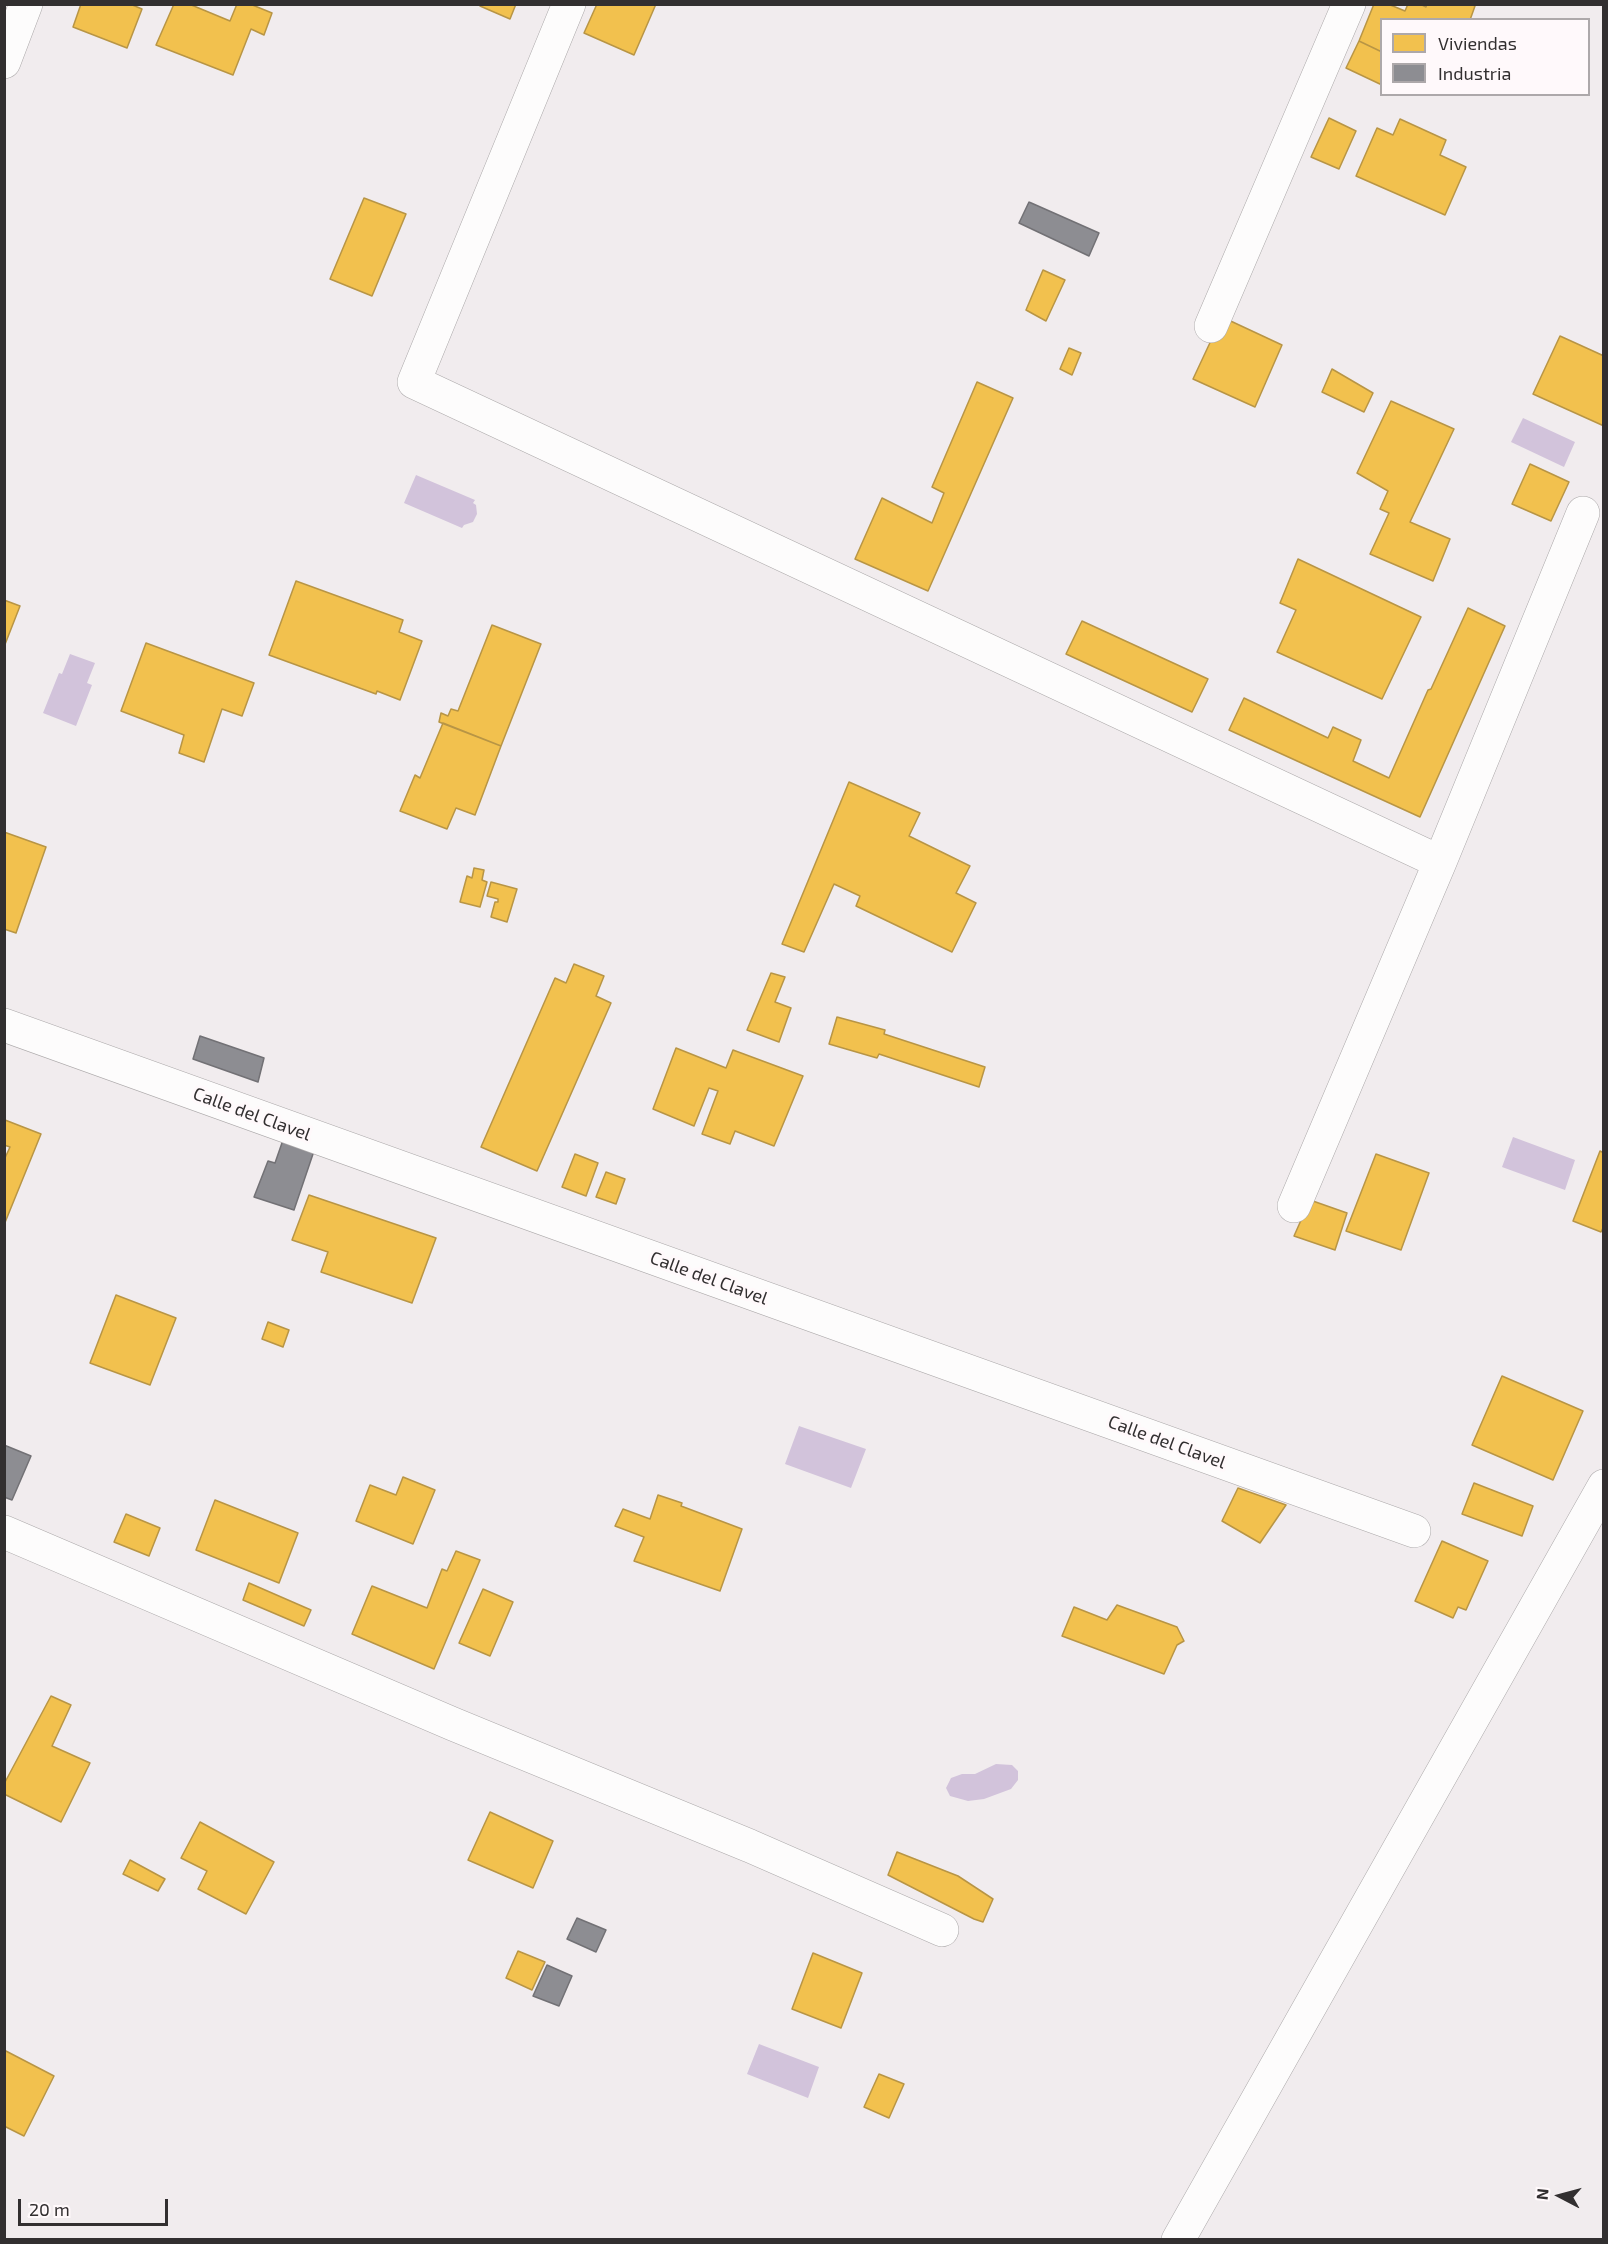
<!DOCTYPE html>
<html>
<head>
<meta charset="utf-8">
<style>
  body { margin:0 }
  #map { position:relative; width:1608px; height:2244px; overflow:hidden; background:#f1ecee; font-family:"Exo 2",sans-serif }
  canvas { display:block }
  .frame { position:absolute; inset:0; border:6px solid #322f30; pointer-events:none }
  .legend { position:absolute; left:1380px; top:18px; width:210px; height:78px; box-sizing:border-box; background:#fff9fb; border:2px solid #ada8aa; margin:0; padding:8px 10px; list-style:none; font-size:18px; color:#322f30 }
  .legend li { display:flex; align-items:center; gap:12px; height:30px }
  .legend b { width:30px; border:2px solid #ada8aa }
  .north { position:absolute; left:1530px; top:2166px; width:60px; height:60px; -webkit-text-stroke:4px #fff9fb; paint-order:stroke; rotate:276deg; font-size:16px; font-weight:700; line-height:24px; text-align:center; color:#322f30 }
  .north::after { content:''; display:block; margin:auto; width:21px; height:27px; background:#322f30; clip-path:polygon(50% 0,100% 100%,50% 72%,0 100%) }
  .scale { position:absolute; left:18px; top:2199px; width:150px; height:27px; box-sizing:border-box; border:3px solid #322f30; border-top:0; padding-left:8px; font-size:18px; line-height:21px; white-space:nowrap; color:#322f30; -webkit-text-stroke:4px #fff9fb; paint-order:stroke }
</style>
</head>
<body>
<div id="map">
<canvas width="1608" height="2244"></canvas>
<div class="frame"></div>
<ul class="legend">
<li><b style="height:16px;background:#f2c14e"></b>Viviendas</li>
<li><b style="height:16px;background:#8d8d92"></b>Industria</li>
</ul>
<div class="north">N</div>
<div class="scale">20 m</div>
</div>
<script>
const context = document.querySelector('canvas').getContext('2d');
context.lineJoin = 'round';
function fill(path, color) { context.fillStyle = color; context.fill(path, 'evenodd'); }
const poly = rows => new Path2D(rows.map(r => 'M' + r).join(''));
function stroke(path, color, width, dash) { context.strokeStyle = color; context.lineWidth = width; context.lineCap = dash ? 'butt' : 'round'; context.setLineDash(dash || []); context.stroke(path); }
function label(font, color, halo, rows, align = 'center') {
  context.font = font + ' "Exo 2",sans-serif'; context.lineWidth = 6; context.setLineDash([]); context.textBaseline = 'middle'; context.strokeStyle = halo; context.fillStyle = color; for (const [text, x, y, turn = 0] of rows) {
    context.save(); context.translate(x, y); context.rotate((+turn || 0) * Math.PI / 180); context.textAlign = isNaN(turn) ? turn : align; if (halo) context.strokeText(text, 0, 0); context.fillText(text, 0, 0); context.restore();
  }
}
fill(poly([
  [1523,418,1575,442,1564,467,1511,442],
  [416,475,475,500,473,503,476,505,477,514,473,522,464,525,462,528,404,503],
  [70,654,95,663,87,683,92,685,76,726,43,713,59,673,62,674],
  [1513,1137,1575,1160,1565,1190,1502,1167],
  [799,1426,866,1449,851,1488,785,1464],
  [996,1764,1012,1765,1018,1771,1018,1780,1011,1789,984,1799,968,1801,950,1796,946,1788,951,1778,962,1774,975,1774],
  [759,2044,819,2067,808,2098,747,2074]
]), '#d2c3db');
const homes = poly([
  [81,4,130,4,142,9,127,48,73,27,81,4],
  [174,4,189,4,230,21,237,4,250,4,272,13,264,35,251,29,233,75,156,45,174,4],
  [480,4,516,4,510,19,480,6,480,4],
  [597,4,656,4,634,55,584,33,597,4],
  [1374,4,1388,4,1405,11,1408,4,1420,4,1426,7,1427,4,1471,4,1475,6,1470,20,1382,20,1382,52,1359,41,1374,4],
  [1359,41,1382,52,1382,85,1346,68,1359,41],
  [1329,118,1356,131,1339,169,1311,157,1329,118],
  [1400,119,1446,140,1440,155,1466,167,1445,215,1356,176,1377,128,1393,135,1400,119],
  [364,198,406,214,372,296,330,279,364,198],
  [1043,270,1065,280,1046,321,1026,310,1043,270],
  [1222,317,1282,345,1255,407,1193,379,1222,317],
  [1560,336,1604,356,1604,426,1533,394,1560,336],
  [1069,348,1081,353,1072,375,1060,369,1069,348],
  [1332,369,1373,393,1364,412,1322,392,1332,369],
  [977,382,1013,398,928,591,855,559,882,498,932,523,944,493,932,487,977,382],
  [1391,401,1454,429,1410,522,1450,539,1433,581,1370,554,1389,513,1380,509,1388,491,1357,473,1391,401],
  [1530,464,1569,482,1551,521,1512,504,1530,464],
  [1298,559,1421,617,1382,699,1277,652,1296,610,1280,603,1298,559],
  [296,581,403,620,399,632,422,641,400,700,377,691,376,694,269,655,296,581],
  [4,600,20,606,4,647,4,600],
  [1468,608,1505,626,1420,817,1229,730,1244,698,1328,738,1333,727,1361,740,1353,761,1389,778,1428,690,1431,689,1468,608],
  [1082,621,1208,679,1192,712,1066,654,1082,621],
  [492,625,541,644,501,746,439,722,441,713,448,716,451,709,458,711,492,625],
  [146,643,254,683,242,716,222,709,204,762,179,753,184,735,121,711,146,643],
  [443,723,501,746,475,815,456,808,447,829,400,811,415,775,420,778,443,723],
  [849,782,920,813,909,836,970,866,956,893,976,903,952,952,856,906,860,896,834,884,804,952,782,944,849,782],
  [4,832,46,847,16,933,4,929,4,832],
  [474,868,484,870,482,880,487,882,480,907,460,902,467,876,472,878,474,868],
  [491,882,517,889,507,922,491,917,495,902,498,902,498,899,487,896,491,882],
  [574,964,604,976,596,996,611,1003,537,1171,481,1147,555,978,566,983,574,964],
  [771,973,785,977,775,1002,791,1008,779,1042,747,1030,771,973],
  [837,1017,885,1030,884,1034,985,1067,979,1087,879,1054,877,1058,829,1044,837,1017],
  [676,1048,726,1068,733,1050,803,1076,774,1146,735,1131,730,1144,702,1134,718,1091,709,1088,694,1126,653,1109,676,1048],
  [5,1120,41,1134,4,1225,4,1160,10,1147,4,1145,5,1120],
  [1600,1151,1604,1153,1604,1226,1601,1232,1573,1221,1600,1151],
  [575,1154,598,1163,586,1196,562,1187,575,1154],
  [1376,1154,1429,1173,1401,1250,1346,1231,1376,1154],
  [606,1172,625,1179,616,1204,596,1197,606,1172],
  [309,1195,436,1238,412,1303,321,1272,328,1252,292,1240,309,1195],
  [1310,1200,1347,1213,1335,1250,1294,1236,1310,1200],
  [116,1295,176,1318,150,1385,90,1363,116,1295],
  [268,1322,289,1330,283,1347,262,1339,268,1322],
  [1502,1376,1583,1411,1553,1480,1472,1445,1502,1376],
  [403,1477,435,1490,413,1544,356,1521,370,1485,396,1495,403,1477],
  [1474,1483,1533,1506,1522,1536,1462,1514,1474,1483],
  [1238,1488,1286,1505,1260,1543,1222,1521,1238,1488],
  [658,1495,682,1503,681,1506,742,1529,720,1591,634,1561,644,1537,615,1526,623,1509,650,1519,658,1495],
  [215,1500,298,1533,279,1583,196,1550,215,1500],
  [126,1514,160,1528,149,1556,114,1542,126,1514],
  [1442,1541,1488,1561,1466,1610,1458,1607,1453,1618,1415,1601,1442,1541],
  [456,1551,480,1560,434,1669,352,1634,372,1586,427,1608,442,1569,447,1571,456,1551],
  [249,1583,311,1610,304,1626,243,1600,249,1583],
  [483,1589,513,1602,490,1656,459,1643,483,1589],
  [1117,1605,1177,1627,1184,1641,1177,1645,1164,1674,1062,1636,1074,1607,1107,1620,1117,1605],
  [51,1696,71,1705,52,1746,90,1763,61,1822,4,1794,4,1784,51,1696],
  [490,1812,553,1841,533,1888,468,1860,490,1812],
  [200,1822,274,1862,246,1914,198,1889,207,1871,181,1858,200,1822],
  [897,1852,958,1876,993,1899,983,1922,974,1919,888,1875,897,1852],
  [130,1860,165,1879,158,1891,123,1874,130,1860],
  [518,1951,545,1962,532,1990,506,1978,518,1951],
  [813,1953,862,1973,841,2028,792,2009,813,1953],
  [4,2050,54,2076,24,2136,4,2126,4,2050],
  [879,2074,904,2084,889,2118,864,2107,879,2074]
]);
fill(homes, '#f2c14e');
stroke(homes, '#b89545', 1.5);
const industry = poly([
  [1029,202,1099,233,1089,256,1019,223,1029,202],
  [200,1036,264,1058,258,1082,193,1059,200,1036],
  [283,1140,314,1151,294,1210,254,1197,268,1161,275,1163,283,1140],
  [4,1445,31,1456,12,1500,4,1497,4,1445],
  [577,1918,606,1930,596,1952,567,1939,577,1918],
  [547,1965,572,1976,559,2006,533,1996,547,1965]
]);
fill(industry, '#8d8d92');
stroke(industry, '#727175', 1.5);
const minor = poly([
  [569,4,414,382,1440,862],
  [4,62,26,4],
  [1211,326,1349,4],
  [4,1025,1414,1531],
  [1294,1206,1440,862,1583,513],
  [4,1532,453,1724,750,1846,942,1930],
  [1178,2240,1604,1486]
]);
stroke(minor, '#aca9aa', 34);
stroke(minor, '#fdfcfc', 33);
label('18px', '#322f30', '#fff9fb', [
  ["Calle del Clavel",252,1114,20],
  ["Calle del Clavel",709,1278,20],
  ["Calle del Clavel",1167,1442,20]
]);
</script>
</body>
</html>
